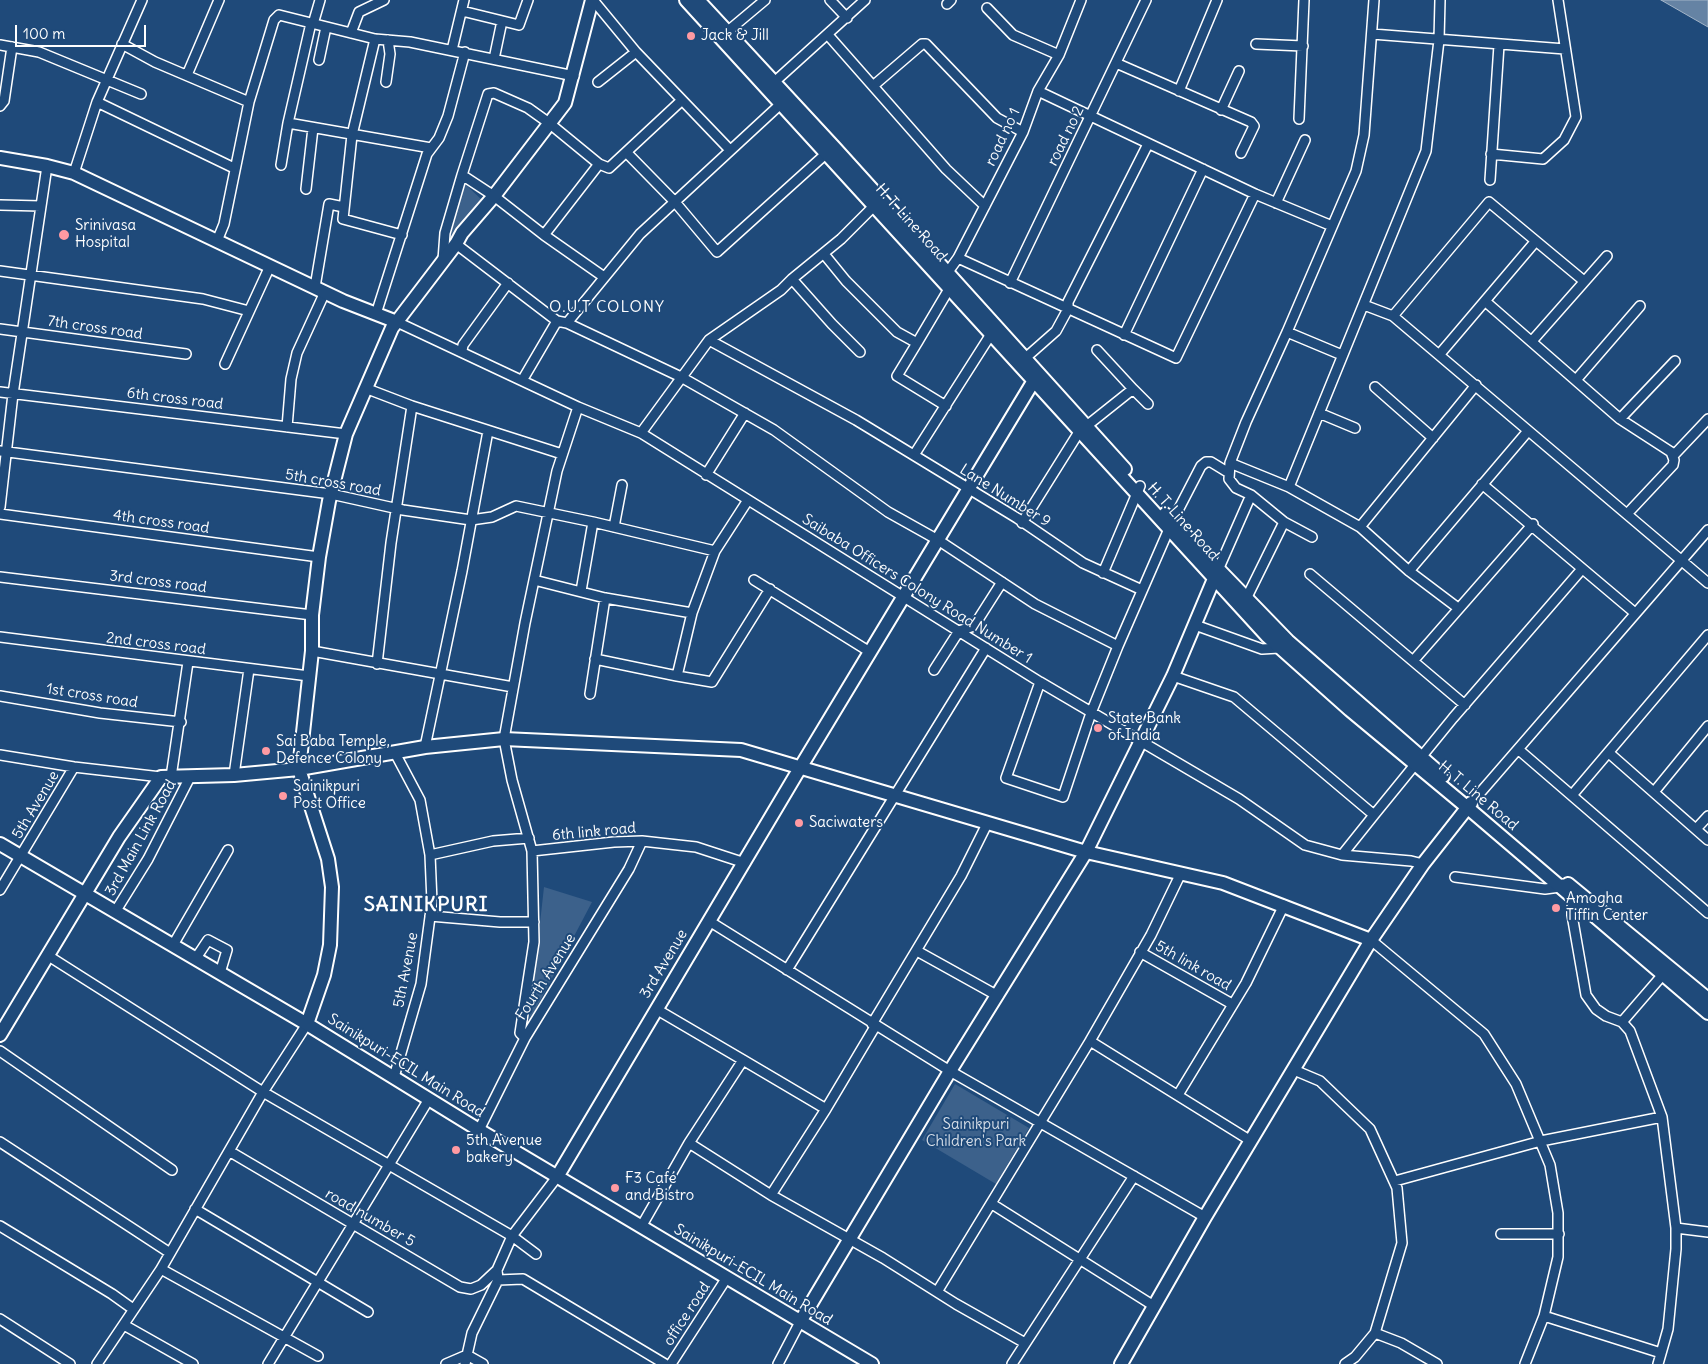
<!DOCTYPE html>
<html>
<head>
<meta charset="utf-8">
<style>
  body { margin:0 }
  #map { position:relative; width:1708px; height:1364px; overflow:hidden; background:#1f4a7a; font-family:Delius,sans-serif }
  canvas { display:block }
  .scale { position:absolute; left:15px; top:25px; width:131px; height:22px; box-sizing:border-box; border:2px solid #fff; border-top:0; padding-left:6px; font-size:15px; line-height:18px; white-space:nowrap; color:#fff; -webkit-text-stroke:4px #1f4a7a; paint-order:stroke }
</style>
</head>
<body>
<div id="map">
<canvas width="1708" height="1364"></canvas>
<div class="scale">100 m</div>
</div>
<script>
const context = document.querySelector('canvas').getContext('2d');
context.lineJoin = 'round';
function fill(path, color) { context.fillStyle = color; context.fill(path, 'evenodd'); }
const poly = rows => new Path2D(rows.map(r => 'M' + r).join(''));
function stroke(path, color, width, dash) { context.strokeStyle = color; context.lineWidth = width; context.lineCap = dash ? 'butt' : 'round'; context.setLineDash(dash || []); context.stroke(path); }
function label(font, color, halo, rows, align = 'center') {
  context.font = font + ' Delius,sans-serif'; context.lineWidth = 4; context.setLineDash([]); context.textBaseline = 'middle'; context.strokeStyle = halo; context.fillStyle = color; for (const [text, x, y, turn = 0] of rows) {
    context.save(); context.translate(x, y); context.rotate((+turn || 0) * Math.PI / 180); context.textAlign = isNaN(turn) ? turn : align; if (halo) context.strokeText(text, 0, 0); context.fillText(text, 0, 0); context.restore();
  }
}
fill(poly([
  [464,183,483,201,448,245,448,234],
  [544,887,592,902,529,1022],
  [955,1084,1029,1128,996,1184,922,1140]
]), '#3c618b');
const water = poly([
  [1661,0,1708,0,1708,27,1661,0]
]);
fill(water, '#6583a4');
stroke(water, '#a3b5c8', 1);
const street = poly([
  [593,0,636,52,730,150],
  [830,0,847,18],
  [947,4,951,0],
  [987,8,1013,35,1059,55],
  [462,11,519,25,528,0],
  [313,24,320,0],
  [728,31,765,0],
  [351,33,359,12,384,0],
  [1372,34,1565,49],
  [828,35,946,169,985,206],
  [375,39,352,135,343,219,402,235],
  [122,44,155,62,249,102],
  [1256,44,1303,46],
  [0,45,39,52,141,94],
  [452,50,464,0],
  [494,59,502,21],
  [319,60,326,27],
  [1116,63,1251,122,1254,126,1241,153],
  [187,75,219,0],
  [386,82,390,54,388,40],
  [598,82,636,52],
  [771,85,865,0],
  [873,86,922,44,926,44,997,118,1023,132],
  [1038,91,1255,194,1332,226],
  [1179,91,1217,0],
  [97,102,234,168],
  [0,106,4,101,12,47],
  [1221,110,1239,71],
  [1299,119,1304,0],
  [288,123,431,148],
  [627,153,675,202,717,252,829,151],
  [1491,154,1543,159,1564,140,1576,117,1558,0],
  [281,165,288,123,311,23],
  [74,173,97,102,142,0],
  [1490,180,1499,45],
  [306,189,313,128],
  [1276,203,1305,140],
  [0,205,41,206],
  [544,235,599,164],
  [217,241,224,224,249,102,274,20,279,15,375,39,410,42,574,76],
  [456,244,557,321,567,323,681,377,774,430,888,512,938,540,1035,604,1118,646],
  [824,254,846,281,897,332,917,343,897,376,946,406],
  [958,258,1176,358,1255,194],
  [443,260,445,233,462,175],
  [0,271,203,299,249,311],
  [945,276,958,258,1023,132,1038,91,1059,55,1081,0],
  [604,277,544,235,494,196,462,175,488,94,494,93,528,108,549,123,599,164,609,168,681,101],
  [792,279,832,324,860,352],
  [1010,283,1146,0],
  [315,287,329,204,344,207],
  [1486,302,1620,419,1671,452,1674,460,1673,465,1627,514],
  [1364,305,1393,316,1708,583],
  [376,314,427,154,439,138,448,116,465,52],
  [1393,316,1489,202,1584,281],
  [397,322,578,407,641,433,1040,682,1239,799,1305,845,1342,855,1411,861,1423,864],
  [567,323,640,234,785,100],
  [0,329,186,354],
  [1287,332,1342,355],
  [1124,335,1203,169],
  [709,340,856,420,1017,518,1083,563,1142,590],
  [1532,341,1607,256],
  [917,343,949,289],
  [1097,350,1133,389],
  [462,351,463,345,508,283],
  [1439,355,1535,242],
  [1022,361,1056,331,1068,309,1068,302,1148,144],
  [225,364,270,266],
  [523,379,557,321],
  [1576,380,1640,306],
  [1375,387,1433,438],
  [365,388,412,406,562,454],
  [0,392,346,434],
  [1319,413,1355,428],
  [1620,419,1675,361],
  [287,427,291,379,297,353,325,292],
  [641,433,709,340,781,290,792,279,841,239,878,202],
  [0,451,331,494,403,510,471,520,492,517,516,506,593,522,581,591],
  [914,455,993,331],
  [1673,456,1708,419],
  [1230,463,1289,487,1360,527,1409,571,1458,608],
  [706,475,745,413],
  [1482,484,1635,613],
  [1289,487,1426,151,1439,40,1440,0],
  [0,507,13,394,47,166],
  [0,514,319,557],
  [593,522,715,551],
  [1022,523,1079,432,1133,389,1148,404],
  [614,527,622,485],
  [1360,527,1476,385],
  [1312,537,1284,522,1251,495,1236,488,1229,479,1230,463,1246,422,1287,332,1356,171,1364,135,1374,0],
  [1218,570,1251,495],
  [1409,571,1528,431],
  [1103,573,1140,486],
  [1310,574,1465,705],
  [0,577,312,615],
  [534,580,605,598,692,613,677,676,595,659],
  [754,580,870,652],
  [1246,599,1284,522],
  [692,613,715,551,748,500],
  [1195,625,1262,649,1279,648,1282,646],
  [0,637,309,676],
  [312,651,513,687],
  [1413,661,1533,524],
  [377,664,391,543,412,406],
  [934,670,959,631,974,626,1002,582],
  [677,676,712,682,770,589],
  [1173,676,1234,697,1374,815,1453,718,1582,569],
  [1040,682,1006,778,1063,797,1091,713,1118,646,1172,522,1201,466,1206,462,1211,462,1229,473],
  [590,694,605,598],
  [0,696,100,713,181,722],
  [425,747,462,571,488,431],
  [1519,750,1708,913],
  [1609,753,1708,840],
  [0,755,74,767,161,777],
  [234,775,249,669],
  [171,777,188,662],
  [1654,792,1708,726],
  [1573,794,1708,635],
  [1473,801,1708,530],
  [1696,829,1708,816],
  [532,851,614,842,642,841,696,847,745,863],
  [430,855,493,841,529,838],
  [1342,855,1374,815],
  [1455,877,1545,889,1560,887,1563,884],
  [0,890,74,767],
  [1578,896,1572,907,1572,915,1586,995,1596,1009,1606,1016,1622,1022,1630,1031,1662,1117,1676,1228,1676,1249,1668,1329,1658,1364],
  [115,912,148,859,190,777],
  [430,916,500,922,534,922],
  [709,921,950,1071,1205,1217],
  [1371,940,1484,1034,1516,1084,1550,1165,1558,1213,1558,1257,1544,1316,1525,1364],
  [173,945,228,850],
  [917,951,998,996],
  [1140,952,1232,1004],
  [47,955,263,1092,512,1236,536,1254],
  [196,958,208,940,227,950,220,973],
  [787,970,986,648],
  [656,1009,743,1060,689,1143,771,1195,883,1258,956,1304,1025,1343],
  [1622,1022,1666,971],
  [872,1024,961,876,987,824],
  [525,1038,520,1033,534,942,532,851,512,780,504,739,525,623,557,471,578,407],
  [1090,1041,1251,1141],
  [0,1051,172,1170],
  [743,1060,826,1109,771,1195],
  [1294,1070,1320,1081,1370,1129,1397,1188,1402,1243,1375,1333,1355,1357,1345,1364],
  [394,1077,421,984,432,902,430,855,420,800,395,753],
  [1178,1095,1246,983,1284,905],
  [826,1109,876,1025],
  [479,1130,525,1038,629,869,642,841],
  [0,1142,170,1253],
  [229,1151,460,1287,471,1289,481,1285,497,1270],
  [1395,1181,1541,1141,1662,1117],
  [992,1204,1154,1306],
  [195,1209,368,1312],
  [0,1226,112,1294,133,1309],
  [641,1227,689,1143],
  [1676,1228,1708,1232],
  [1501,1234,1559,1234],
  [161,1269,318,1356],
  [498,1280,523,1279,665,1364],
  [937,1292,1090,1041,1151,935,1181,873],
  [1544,1316,1661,1353],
  [0,1319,70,1364],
  [124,1325,193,1364],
  [1375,1333,1401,1343,1437,1364],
  [97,1364,161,1269,263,1092,307,1024],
  [268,1364,429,1099],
  [446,1364,467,1355,483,1364],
  [465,1364,472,1333,498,1280,497,1270,512,1236,557,1177],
  [671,1364,726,1279],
  [778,1364,800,1322],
  [1012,1364,1134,1176]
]);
const secondary = poly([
  [686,0,1267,636,1350,710,1468,808,1708,1013],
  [698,0,834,147,1125,469],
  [0,158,47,166,74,173,343,301,397,322],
  [1165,514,1288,641,1443,776],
  [0,844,307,1024,479,1130,872,1364],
  [1568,884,1708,999],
  [307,1024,324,975,330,945,332,887,328,859,299,769,312,651,312,615,319,557,329,501,346,434,392,328,456,244,462,233,494,196,565,103,592,0],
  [0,1035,119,837,161,777,234,775,299,769,425,747,504,739,741,750,1086,852,1223,883,1371,940],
  [557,1177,800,768,1033,382,1039,377],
  [800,1322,950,1071,1086,852,1173,676,1216,574],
  [1121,1364,1205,1217,1371,940,1423,864,1471,803]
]);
stroke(street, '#fff', 12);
stroke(secondary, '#fff', 16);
stroke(street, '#1f4a7a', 9);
stroke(secondary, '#1f4a7a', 12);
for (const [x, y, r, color] of [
  [691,36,5,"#ff9aa2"],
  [64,235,6,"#ff9aa2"],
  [1098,728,5,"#ff9aa2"],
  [266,751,5,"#ff9aa2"],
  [283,796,5,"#ff9aa2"],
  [799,823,5,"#ff9aa2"],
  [1556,908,5,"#ff9aa2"],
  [456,1150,5,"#ff9aa2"],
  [615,1188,5,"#ff9aa2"]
]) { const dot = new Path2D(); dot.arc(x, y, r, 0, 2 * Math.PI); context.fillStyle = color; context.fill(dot); stroke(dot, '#1f4a7a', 2); }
label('15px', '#fff', '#1f4a7a', [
  ["Jack & Jill",701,36],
  ["Srinivasa",75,226],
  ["Hospital",75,243],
  ["State Bank",1108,719],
  ["of India",1108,736],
  ["Sai Baba Temple,",276,742],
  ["Defence Colony",276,759],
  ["Sainikpuri",293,787],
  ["Post Office",293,804],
  ["Saciwaters",809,823],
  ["Amogha",1566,899],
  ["Tiffin Center",1566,916],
  ["5th Avenue",466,1141],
  ["bakery",466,1158],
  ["F3 Café",625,1179],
  ["and Bistro",625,1196]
], 'left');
label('15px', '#fff', '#1f4a7a', [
  ["road no 2",1066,136,-64],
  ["road no 1",1003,137,-65],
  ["H. T. Line Road",911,223,48],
  ["7th cross road",95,328,8],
  ["6th cross road",175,399,7],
  ["5th cross road",333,483,10],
  ["Lane Number 9",1005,496,32],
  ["4th cross road",161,522,8],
  ["H. T. Line Road",1183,522,48],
  ["3rd cross road",158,582,7],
  ["Saibaba Officers Colony Road Number 1",917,589,32],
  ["2nd cross road",156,644,7],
  ["1st cross road",92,696,9],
  ["H. T. Line Road",1478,796,40],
  ["5th Avenue",36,805,-59],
  ["6th link road",594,832,-5],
  ["3rd Main Link Road",141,838,-61],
  ["3rd Avenue",664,964,-59],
  ["5th link road",1193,966,30],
  ["5th Avenue",406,970,-79],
  ["Fourth Avenue",546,977,-58],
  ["Sainikpuri-ECIL Main Road",406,1066,32],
  ["road number 5",370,1218,30],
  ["Sainikpuri-ECIL Main Road",753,1275,31],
  ["office road",687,1314,-57]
]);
label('15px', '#d8dfe8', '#1f4a7a', [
  ["Sainikpuri",976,1125],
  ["Children's Park",976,1142]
]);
context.letterSpacing = '1px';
label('16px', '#fff', '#1f4a7a', [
  ["O.U.T COLONY",607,307]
]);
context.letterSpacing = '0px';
context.letterSpacing = '1px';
label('bold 20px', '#fff', '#1f4a7a', [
  ["SAINIKPURI",426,905]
]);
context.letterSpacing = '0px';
</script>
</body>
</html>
